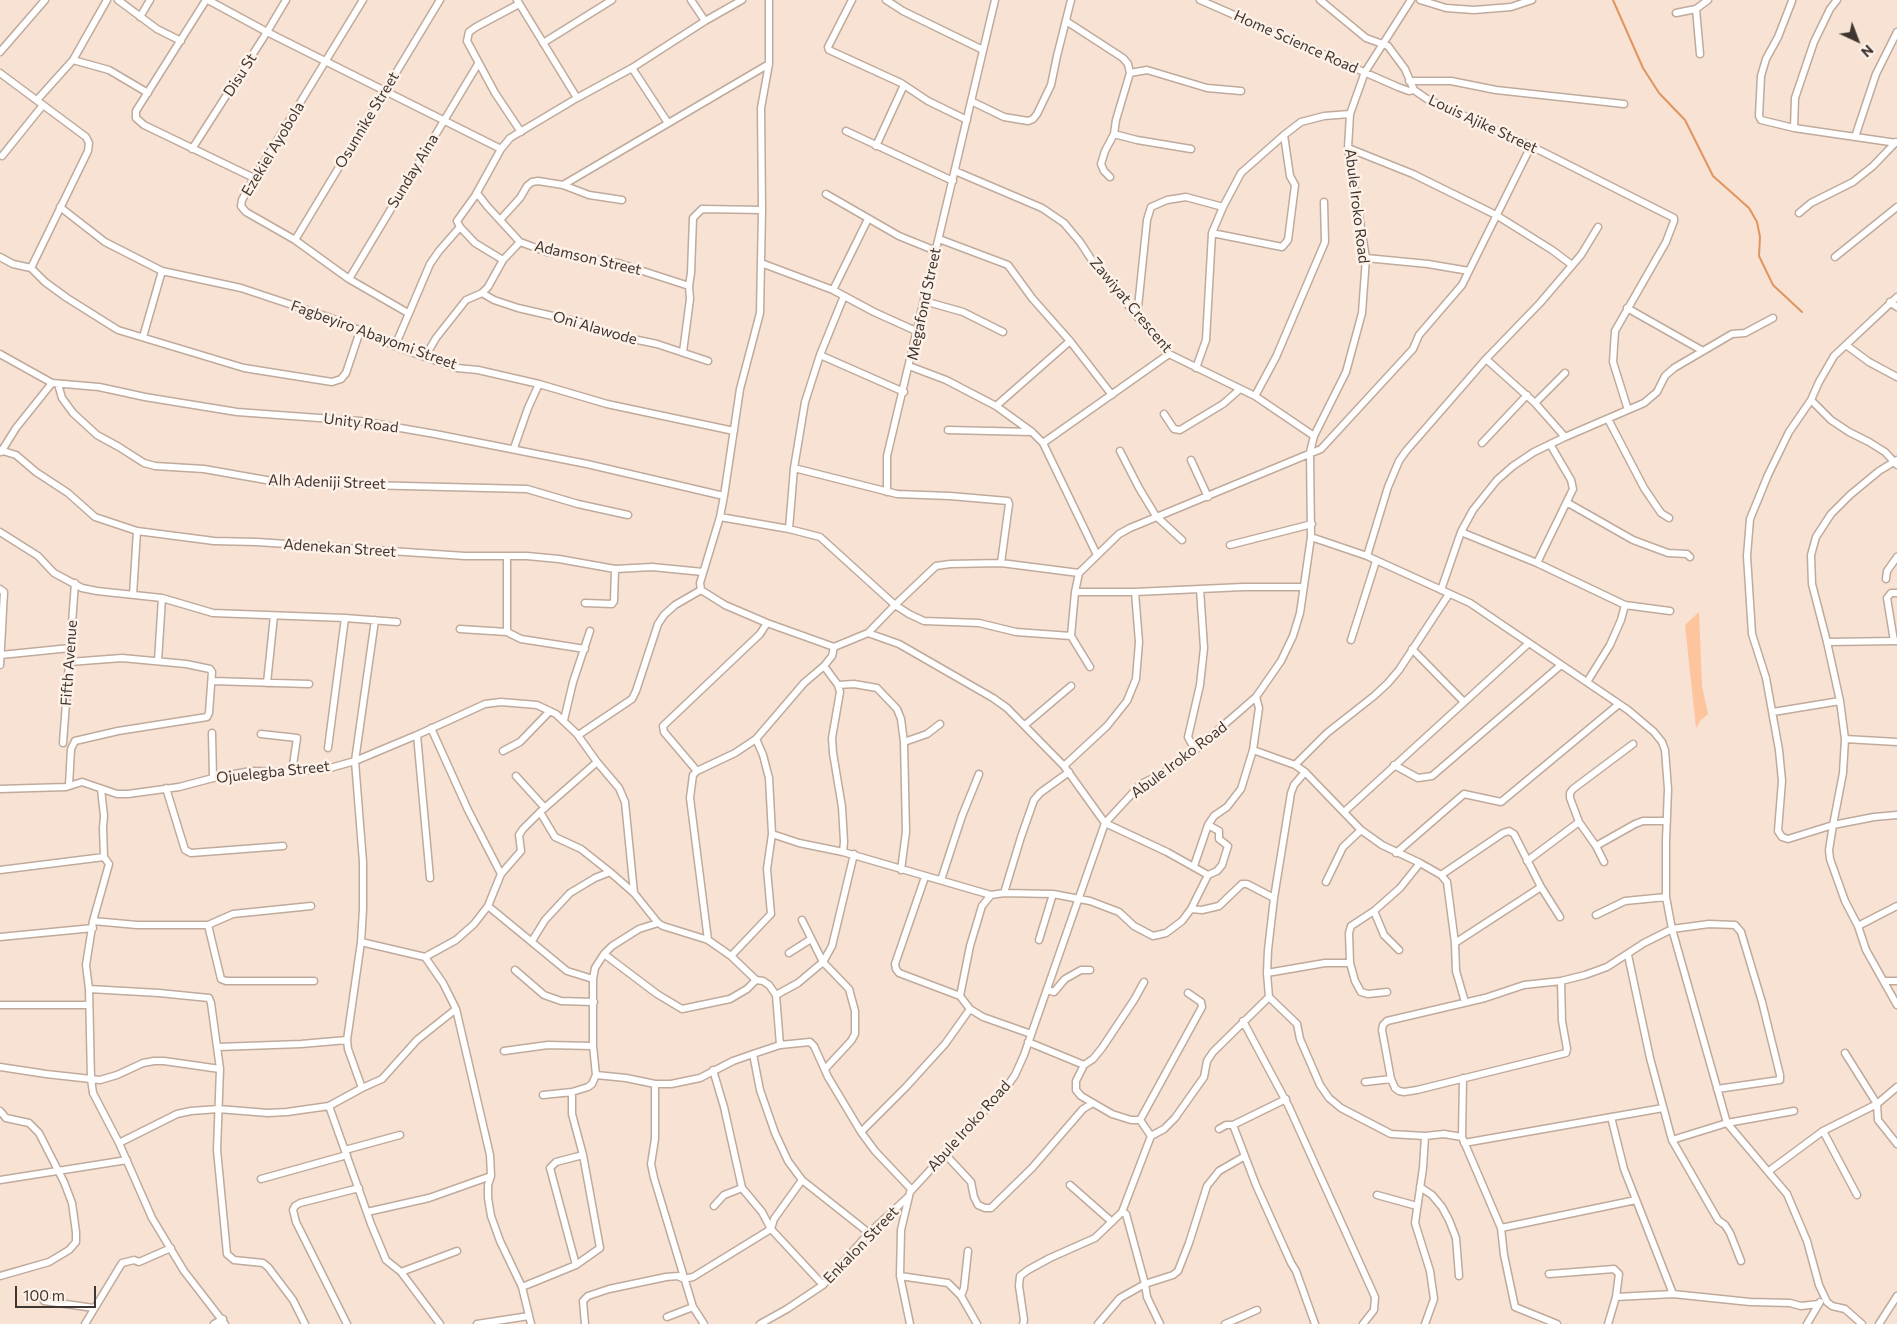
<!DOCTYPE html>
<html>
<head>
<meta charset="utf-8">
<style>
  body { margin:0 }
  #map { position:relative; width:1897px; height:1324px; overflow:hidden; background:#f7e2d3; font-family:Commissioner,sans-serif }
  canvas { display:block }
  .north { position:absolute; left:1832px; top:15px; width:50px; height:50px; -webkit-text-stroke:4px #fef1e8; paint-order:stroke; rotate:137deg; font-size:14px; font-weight:700; line-height:20px; text-align:center; color:#3f3631 }
  .north::after { content:''; display:block; margin:auto; width:18px; height:22px; background:#3f3631; clip-path:polygon(50% 0,100% 100%,50% 72%,0 100%) }
  .scale { position:absolute; left:15px; top:1286px; width:81px; height:22px; box-sizing:border-box; border:2px solid #3f3631; border-top:0; padding-left:6px; font-size:15px; line-height:18px; white-space:nowrap; color:#3f3631; -webkit-text-stroke:4px #fef1e8; paint-order:stroke }
</style>
</head>
<body>
<div id="map">
<canvas width="1897" height="1324"></canvas>
<div class="north">N</div>
<div class="scale">100 m</div>
</div>
<script>
const context = document.querySelector('canvas').getContext('2d');
context.lineJoin = 'round';
function fill(path, color) { context.fillStyle = color; context.fill(path, 'evenodd'); }
const poly = rows => new Path2D(rows.map(r => 'M' + r).join(''));
function stroke(path, color, width, dash) { context.strokeStyle = color; context.lineWidth = width; context.lineCap = dash ? 'butt' : 'round'; context.setLineDash(dash || []); context.stroke(path); }
function label(font, color, halo, rows, align = 'center') {
  context.font = font + ' Commissioner,sans-serif'; context.lineWidth = 5; context.setLineDash([]); context.textBaseline = 'middle'; context.strokeStyle = halo; context.fillStyle = color; for (const [text, x, y, turn = 0] of rows) {
    context.save(); context.translate(x, y); context.rotate((+turn || 0) * Math.PI / 180); context.textAlign = isNaN(turn) ? turn : align; if (halo) context.strokeText(text, 0, 0); context.fillText(text, 0, 0); context.restore();
  }
}
fill(poly([
  [1699,612,1702,686,1708,714,1700,721,1696,728,1685,625]
]), '#fdc49d');
stroke(poly([
  [1613,0,1643,68,1659,93,1685,120,1713,176,1749,208,1757,222,1760,237,1759,256,1773,285,1802,312]
]), '#e0955e', 2);
const minor = poly([
  [118,0,157,29,181,41],
  [206,0,136,111,136,118,144,125,254,178],
  [208,0,267,32,501,149],
  [363,0,254,178,242,200,241,206,246,212,295,240,349,279,408,313],
  [517,0,577,98],
  [691,0,705,21],
  [769,0,769,64,761,108,762,210,760,313,740,389,724,496,720,517,700,583,701,590,725,605,767,623,834,647,868,633,899,644,993,698,1007,708,1064,766,1105,823,1167,852,1208,875],
  [852,0,828,47,829,50,901,83,928,101,967,120],
  [886,0,903,11,983,50],
  [1200,0,1398,87,1409,91,1414,90],
  [1320,0,1366,38,1388,46,1405,69,1414,90,1427,99,1531,146,1674,218,1674,221,1666,242,1615,331,1613,362,1628,410],
  [1420,0,1446,8,1474,10,1511,7,1532,0],
  [1792,1,1778,37,1766,59,1761,76,1759,116,1761,120,1794,128,1897,143],
  [519,4,476,27,469,32,467,41,495,93,521,132],
  [1696,9,1700,54],
  [1676,13,1696,9,1708,0],
  [140,17,150,0],
  [1066,21,1123,58,1128,64,1130,73,1116,120,1114,134,1105,151,1101,164,1104,171,1110,177],
  [543,43,612,0],
  [0,52,45,0],
  [73,60,109,70,148,93],
  [632,68,668,123],
  [0,73,86,137,89,143,88,151,31,268],
  [1130,73,1147,70,1207,88,1241,91],
  [1409,81,1451,81,1496,90,1624,104],
  [37,100,73,60,107,0],
  [971,101,1004,117,1028,121,1033,119,1037,114,1051,85,1057,56,1071,0],
  [1794,128,1795,98,1814,42,1830,9,1837,0],
  [846,131,953,181],
  [1114,134,1137,140,1191,149],
  [1855,137,1876,74,1897,32],
  [876,146,904,85],
  [1348,148,1413,174,1496,215,1552,250,1572,265],
  [192,149,267,32,286,0],
  [2,156,43,105],
  [955,171,1042,208,1064,223,1080,242,1097,268,1169,354,1255,396,1314,436],
  [563,185,769,64],
  [477,193,487,206,520,242,547,252,618,263,689,286],
  [826,194,899,236,936,251],
  [60,207,105,242,162,271,241,288,328,317,408,351,457,368,478,370,539,384,607,404,734,431],
  [1799,213,1811,203,1853,182,1873,166,1896,142],
  [500,220,520,198,527,186,532,182,538,181,563,185,589,195,622,200],
  [1212,233,1282,247,1288,240,1295,185,1290,176,1284,135],
  [939,239,1008,265,1032,298,1070,341,1112,395],
  [295,240,440,0],
  [0,257,13,264,31,268],
  [1835,257,1897,207],
  [1366,258,1428,264,1469,271],
  [503,260,475,243,460,227,457,221,475,196,501,149,510,138,577,98,632,68,705,21,742,0],
  [761,263,833,290,874,312,916,331],
  [31,268,45,282,67,298,118,330,244,368,332,382,341,379,346,373,360,331],
  [349,279,478,64],
  [833,290,868,219],
  [482,293,494,300,518,308,583,323,599,332,657,344,708,361],
  [1897,297,1834,356,1819,382,1811,400,1789,432,1768,475,1750,519,1747,556,1752,634,1766,678,1779,750,1782,781,1778,831,1782,837,1788,839,1833,825,1874,817,1897,815],
  [924,301,963,312,1003,332],
  [1890,302,1897,307],
  [1627,308,1703,351],
  [1137,317,1147,220,1151,207,1167,200,1186,197,1223,207],
  [143,337,162,271],
  [1846,345,1869,362,1897,377],
  [395,346,430,264,439,251,460,227],
  [683,352,690,299,689,286,691,273,693,218,702,209,762,210],
  [0,354,52,383,99,387,145,397,237,412,360,421,435,434,587,464,724,496],
  [820,355,904,392],
  [425,357,436,338,466,300,482,293,488,287,503,260,520,242],
  [1486,359,1535,403,1565,437],
  [909,366,946,380,996,406,1032,432,1043,443,1097,555],
  [1196,368,1206,340,1212,233,1223,207,1241,173,1284,135,1301,122,1324,116,1350,114],
  [58,384,62,398,73,413,97,435,119,447,144,463,155,466,204,469,283,483,527,489,578,504,628,515],
  [1255,396,1276,357,1325,242,1324,202],
  [1811,400,1831,420,1849,432,1869,442,1885,452,1897,465],
  [1535,403,1565,373],
  [996,406,1070,341],
  [1164,414,1174,429,1180,430,1223,404,1240,389],
  [1608,419,1644,488,1661,513,1669,518],
  [948,430,1032,432],
  [1043,443,1169,354],
  [1482,443,1527,395],
  [514,448,528,408,539,384],
  [0,450,16,455,36,472,68,493,95,517,137,531,214,541,257,542,465,556,527,556,559,559,615,569,652,567,703,572],
  [1120,451,1139,488,1156,516,1182,540],
  [1,452,16,428,52,383],
  [1191,460,1208,497],
  [1897,460,1879,471,1850,495,1831,514,1816,537,1811,555,1812,584,1827,642,1840,701,1845,739,1843,773,1833,825,1829,850,1830,859,1845,901,1858,926,1866,950,1897,1005],
  [794,468,897,494,950,496,1008,501,1009,504,1001,563],
  [887,492,887,456,995,0],
  [1568,503,1633,540,1668,553,1687,554,1690,557],
  [720,517,789,529,820,537,895,605,909,614,924,621,979,623,1016,632,1071,636],
  [789,529,794,468,805,402,820,355,844,296],
  [0,532,38,556,54,573,82,588,97,591,162,598,213,613,345,618,328,748],
  [1461,532,1537,563,1625,605,1670,611],
  [1311,537,1367,556,1470,603,1628,710,1654,732,1662,742,1665,750,1668,789,1666,840,1666,897,1672,929,1727,1123,1787,1194,1807,1241,1819,1285,1827,1302,1832,1306,1845,1309,1862,1324],
  [1230,545,1312,524],
  [507,556,507,632],
  [1367,556,1388,487,1399,461,1406,451,1486,359,1540,303,1581,255,1598,227],
  [1537,563,1573,489,1571,480,1550,444],
  [1079,573,1075,592,1071,636,1090,667],
  [1886,579,1887,571,1897,557],
  [0,589,4,592,0,665],
  [1441,590,1461,532,1473,510,1497,480,1513,466,1534,452,1565,437,1644,403,1657,392,1665,376,1674,368,1732,334,1745,333,1773,318],
  [1075,592,1135,592,1243,587,1303,587],
  [133,595,137,531],
  [585,603,612,604,614,601,615,569],
  [345,618,397,622],
  [460,629,507,632,521,639,585,649],
  [868,633,895,605,936,566,950,564,1001,563,1079,573,1119,534,1130,528,1321,449,1413,349,1419,335,1462,285,1531,146],
  [1351,640,1376,561],
  [1894,641,1887,598,1891,593,1897,593],
  [1827,642,1897,641],
  [1412,649,1464,702],
  [1,655,70,648],
  [158,661,162,598],
  [69,662,122,658,186,664,210,669,212,672,209,713,207,717,118,731,75,741,71,749,69,785],
  [824,666,838,685,840,692,832,738,833,753,842,807,844,842,843,852,991,895,1004,893,1053,894,1090,901,1119,912,1134,926,1153,936,1166,933,1182,921,1191,909,1202,910,1219,906,1242,884,1247,884,1274,898],
  [212,681,309,684],
  [1587,682,1610,645,1621,620,1625,605],
  [267,683,274,616],
  [838,685,854,684,877,688,897,709,901,719,904,742,906,832,901,870],
  [1256,697,1259,708,1253,750,1295,765,1305,772,1294,785,1291,793,1274,898,1268,950,1267,973,1269,997,1297,1024,1300,1039,1320,1085,1329,1098,1341,1108,1391,1134,1425,1136,1444,1134,1462,1137,1501,1228,1504,1255,1515,1307,1557,1324],
  [1773,712,1840,701],
  [564,720,573,682,590,631],
  [1025,725,1071,686],
  [431,728,468,810,501,874],
  [212,733,213,778],
  [261,734,297,738,292,772],
  [577,734,597,762,619,788,625,802,634,893],
  [417,735,430,878],
  [1845,739,1897,742],
  [904,742,927,734,940,724],
  [63,743,75,583],
  [1195,750,1188,737,1200,685,1204,648,1200,589],
  [503,751,520,742,550,711],
  [1295,765,1327,733,1374,696,1388,683,1399,670,1449,594],
  [1394,765,1418,778,1432,776,1561,665],
  [1064,766,1107,726,1127,701,1136,679,1139,642,1135,592],
  [697,771,664,732,663,726,760,634,767,623],
  [1305,772,1361,830,1382,845,1420,863,1441,875,1447,882,1455,943,1456,971,1465,1002],
  [516,776,545,808],
  [166,788,185,850,191,853,283,846],
  [0,789,66,787,82,782,117,794,128,794,179,787,213,778,251,771,292,772,330,768,355,761,417,735,485,704,501,702,537,705,556,714,577,734,580,734,632,699,636,691,658,624,664,615,675,605,701,590],
  [101,789,104,816,103,828,104,857,109,864,93,921,86,965,89,989,91,1079,93,1093,119,1143,152,1218,184,1271,225,1324],
  [540,812,555,837,581,849,610,872,634,893,658,923,663,926,708,940,731,956,756,980,763,981,769,985,776,995,780,1045],
  [1344,812,1529,643],
  [772,834,799,843,843,852],
  [1596,846,1635,824,1643,821,1667,821],
  [1396,853,1464,794,1501,802,1619,704],
  [1527,861,1579,822],
  [1604,862,1596,846,1579,822,1570,798,1570,793,1573,789,1633,744],
  [1194,866,1208,825,1214,816,1227,807,1241,789,1253,750],
  [0,870,104,857],
  [1441,875,1503,833,1509,831,1514,834,1541,887,1560,917],
  [925,877,895,964,896,969,899,973,960,996,970,1009,983,1017,1031,1034],
  [941,880,962,816,979,774],
  [1326,882,1343,847,1361,830],
  [1004,893,1021,837,1034,800,1040,793,1069,772],
  [488,906,567,971,593,979],
  [1191,909,1208,875,1217,871,1222,865,1228,846,1219,839,1219,831,1208,825],
  [1374,911,1384,935,1399,950],
  [1596,915,1625,901,1666,897],
  [802,920,823,962,849,989,855,1011,855,1034,851,1041,825,1069],
  [93,921,137,925,208,925,233,914,311,906],
  [208,925,221,979,226,981,314,981],
  [1858,926,1897,906],
  [0,937,93,928],
  [708,940,690,798,693,775,697,771,735,753,756,739,804,683,824,666,832,656,834,647],
  [1039,940,1053,894],
  [532,941,545,920,570,893,595,878,610,872],
  [361,942,425,957,443,983,456,1009,490,1155,491,1176,488,1185,488,1198,491,1216,500,1241,522,1287,531,1324],
  [1455,943,1541,887],
  [789,953,811,939],
  [604,954,657,994,682,1009,730,999,747,989,756,980],
  [1628,955,1650,1058,1672,1140,1718,1220,1725,1225,1730,1233,1741,1261],
  [731,956,771,914,767,869,772,834,769,778,763,755,756,739],
  [425,957,456,940,474,924,488,906,501,874,521,851,519,835,523,829,540,812,597,762],
  [515,970,544,995,561,1001,594,1002],
  [1267,973,1325,963,1350,963],
  [1561,981,1562,1021,1567,1049,1566,1053,1417,1090,1404,1092,1399,1091,1395,1088,1391,1079,1382,1030,1383,1025,1387,1021,1485,998,1524,985,1561,981,1585,975,1607,967,1644,943,1672,929,1709,924,1735,925,1741,932,1762,1002,1780,1075,1780,1080,1717,1089],
  [1884,981,1897,981],
  [1144,982,1134,1000,1102,1048,1093,1059,1084,1065,1076,1081,1076,1090,1081,1096,1112,1114,1131,1120,1140,1120,1151,1136],
  [89,989,159,993,209,998,211,1003,220,1069,217,1150,227,1254,234,1260,263,1263,268,1267,293,1300,305,1324],
  [1047,990,1054,992,1065,979,1081,970,1090,970],
  [1387,992,1368,994,1361,992,1355,981,1350,963,1349,933,1351,926,1374,911,1400,888,1420,863],
  [776,995,798,983,823,962,832,946,854,854],
  [960,996,970,946,982,906,991,895],
  [0,1005,89,1005],
  [1243,1021,1289,1107,1375,1297,1374,1310,1363,1324],
  [1028,1042,1084,1065],
  [218,1047,301,1044,347,1040],
  [504,1051,548,1045,593,1046],
  [1845,1053,1877,1104,1878,1120,1897,1144],
  [753,1054,760,1090,775,1133,788,1161,802,1180,869,1233],
  [0,1067,46,1074,100,1080,117,1075,143,1063,154,1061,164,1061,220,1069],
  [713,1070,724,1107,742,1188,762,1212,771,1229,823,1285],
  [596,1075,626,1078,655,1084,671,1084,700,1078,733,1061,753,1054,780,1045,810,1042,814,1046,828,1077,861,1132,875,1151,911,1189],
  [1365,1082,1391,1079],
  [655,1084,655,1139,651,1164,654,1178,693,1307,704,1324],
  [362,1088,348,1049,347,1040,361,942,363,909,363,862,355,761,375,620],
  [572,1092,572,1114,583,1155],
  [543,1095,572,1092,588,1087,592,1084,596,1075,593,1046,593,979,595,968,604,954,612,946,639,929,658,923],
  [329,1106,371,1224,386,1260,401,1272,440,1324],
  [0,1111,6,1118,29,1123,39,1133,64,1182,72,1203,76,1232,76,1242,69,1250,49,1262,0,1276],
  [1611,1117,1624,1169,1673,1294],
  [1140,1120,1202,1007,1201,1002,1188,993],
  [1233,1125,1256,1185,1291,1263,1296,1271,1315,1324],
  [1219,1129,1226,1125,1233,1125,1286,1099],
  [1823,1131,1857,1195],
  [861,1132,906,1087,945,1044,970,1009],
  [1425,1136,1423,1168,1415,1223,1430,1271,1434,1299,1425,1324],
  [1462,1137,1463,1078],
  [1672,1140,1727,1123,1794,1111],
  [119,1143,177,1114,191,1111,218,1109,268,1113,287,1112,329,1106,362,1088,382,1079,417,1040,456,1009],
  [1464,1143,1663,1108],
  [345,1150,400,1135],
  [945,1154,971,1182,974,1197,978,1205,985,1208,991,1208,1032,1168,1083,1109,1093,1103],
  [1769,1171,1823,1131,1877,1104,1897,1087],
  [261,1179,347,1155],
  [0,1180,127,1160],
  [1070,1185,1112,1222],
  [1420,1187,1432,1195,1442,1207,1449,1220,1456,1238,1459,1276],
  [1377,1195,1417,1206],
  [714,1206,724,1195,742,1188],
  [367,1212,429,1198,491,1176],
  [1122,1212,1126,1214,1145,1284,1147,1297,1160,1324],
  [1501,1228,1636,1200],
  [401,1272,457,1251],
  [1549,1274,1614,1269,1619,1274,1616,1297],
  [900,1276,948,1283,961,1296,977,1324],
  [522,1287,576,1265,600,1248,583,1155,556,1162,550,1168,576,1265],
  [961,1296,964,1288,968,1251],
  [44,1301,94,1308],
  [667,1317,693,1307],
  [85,1324,122,1263,134,1260,139,1262,171,1248],
  [214,1324,223,1319],
  [347,1324,296,1222,293,1210,295,1206,300,1203,359,1188],
  [477,1324,529,1316],
  [585,1324,583,1301,588,1296,609,1289,666,1277,678,1276,684,1279,693,1277,771,1229,774,1219,802,1180],
  [760,1324,787,1309,823,1285,869,1233,908,1197],
  [910,1324,900,1276,901,1230,910,1192,1008,1085,1015,1075,1024,1055,1105,823,1141,784,1162,774,1195,750,1256,697,1281,661,1293,636,1300,613,1311,537,1310,452,1314,436,1346,372,1362,313,1366,258,1348,148,1350,114,1365,72,1411,0],
  [1023,1324,1024,1320,1019,1286,1020,1276,1028,1270,1050,1258,1095,1238,1122,1212,1151,1136,1164,1129,1175,1118,1204,1077,1207,1061,1213,1052,1269,997],
  [1098,1324,1120,1298,1145,1284,1173,1275,1178,1271,1189,1243,1207,1186,1219,1171,1245,1156],
  [1225,1324,1257,1310],
  [1608,1324,1616,1297,1673,1294,1750,1302,1790,1303,1801,1306,1819,1304],
  [1807,1324,1820,1302],
  [1879,1324,1897,1296]
]);
stroke(minor, '#bfaa9c', 9);
stroke(minor, '#fff', 6);
label('15px', '#3f3631', '#fef1e8', [
  ["Home Science Road",1296,42,24],
  ["Disu St",240,75,-57],
  ["Osunnike Street",367,120,-59],
  ["Louis Ajike Street",1483,124,25],
  ["Ezekiel Ayobola",273,149,-59],
  ["Sunday Aina",413,171,-59],
  ["Abule Iroko Road",1357,206,83],
  ["Adamson Street",588,258,13],
  ["Megafond Street",924,304,-78],
  ["Zawiyat Crescent",1131,305,50],
  ["Oni Alawode",595,328,16],
  ["Fagbeyiro Abayomi Street",374,335,20],
  ["Unity Road",361,423,7],
  ["Alh Adeniji Street",327,482,2],
  ["Adenekan Street",340,548,4],
  ["Fifth Avenue",69,663,-86],
  ["Abule Iroko Road",1179,760,-37],
  ["Ojuelegba Street",273,772,-6],
  ["Abule Iroko Road",969,1126,-48],
  ["Enkalon Street",861,1245,-46]
]);
</script>
</body>
</html>
